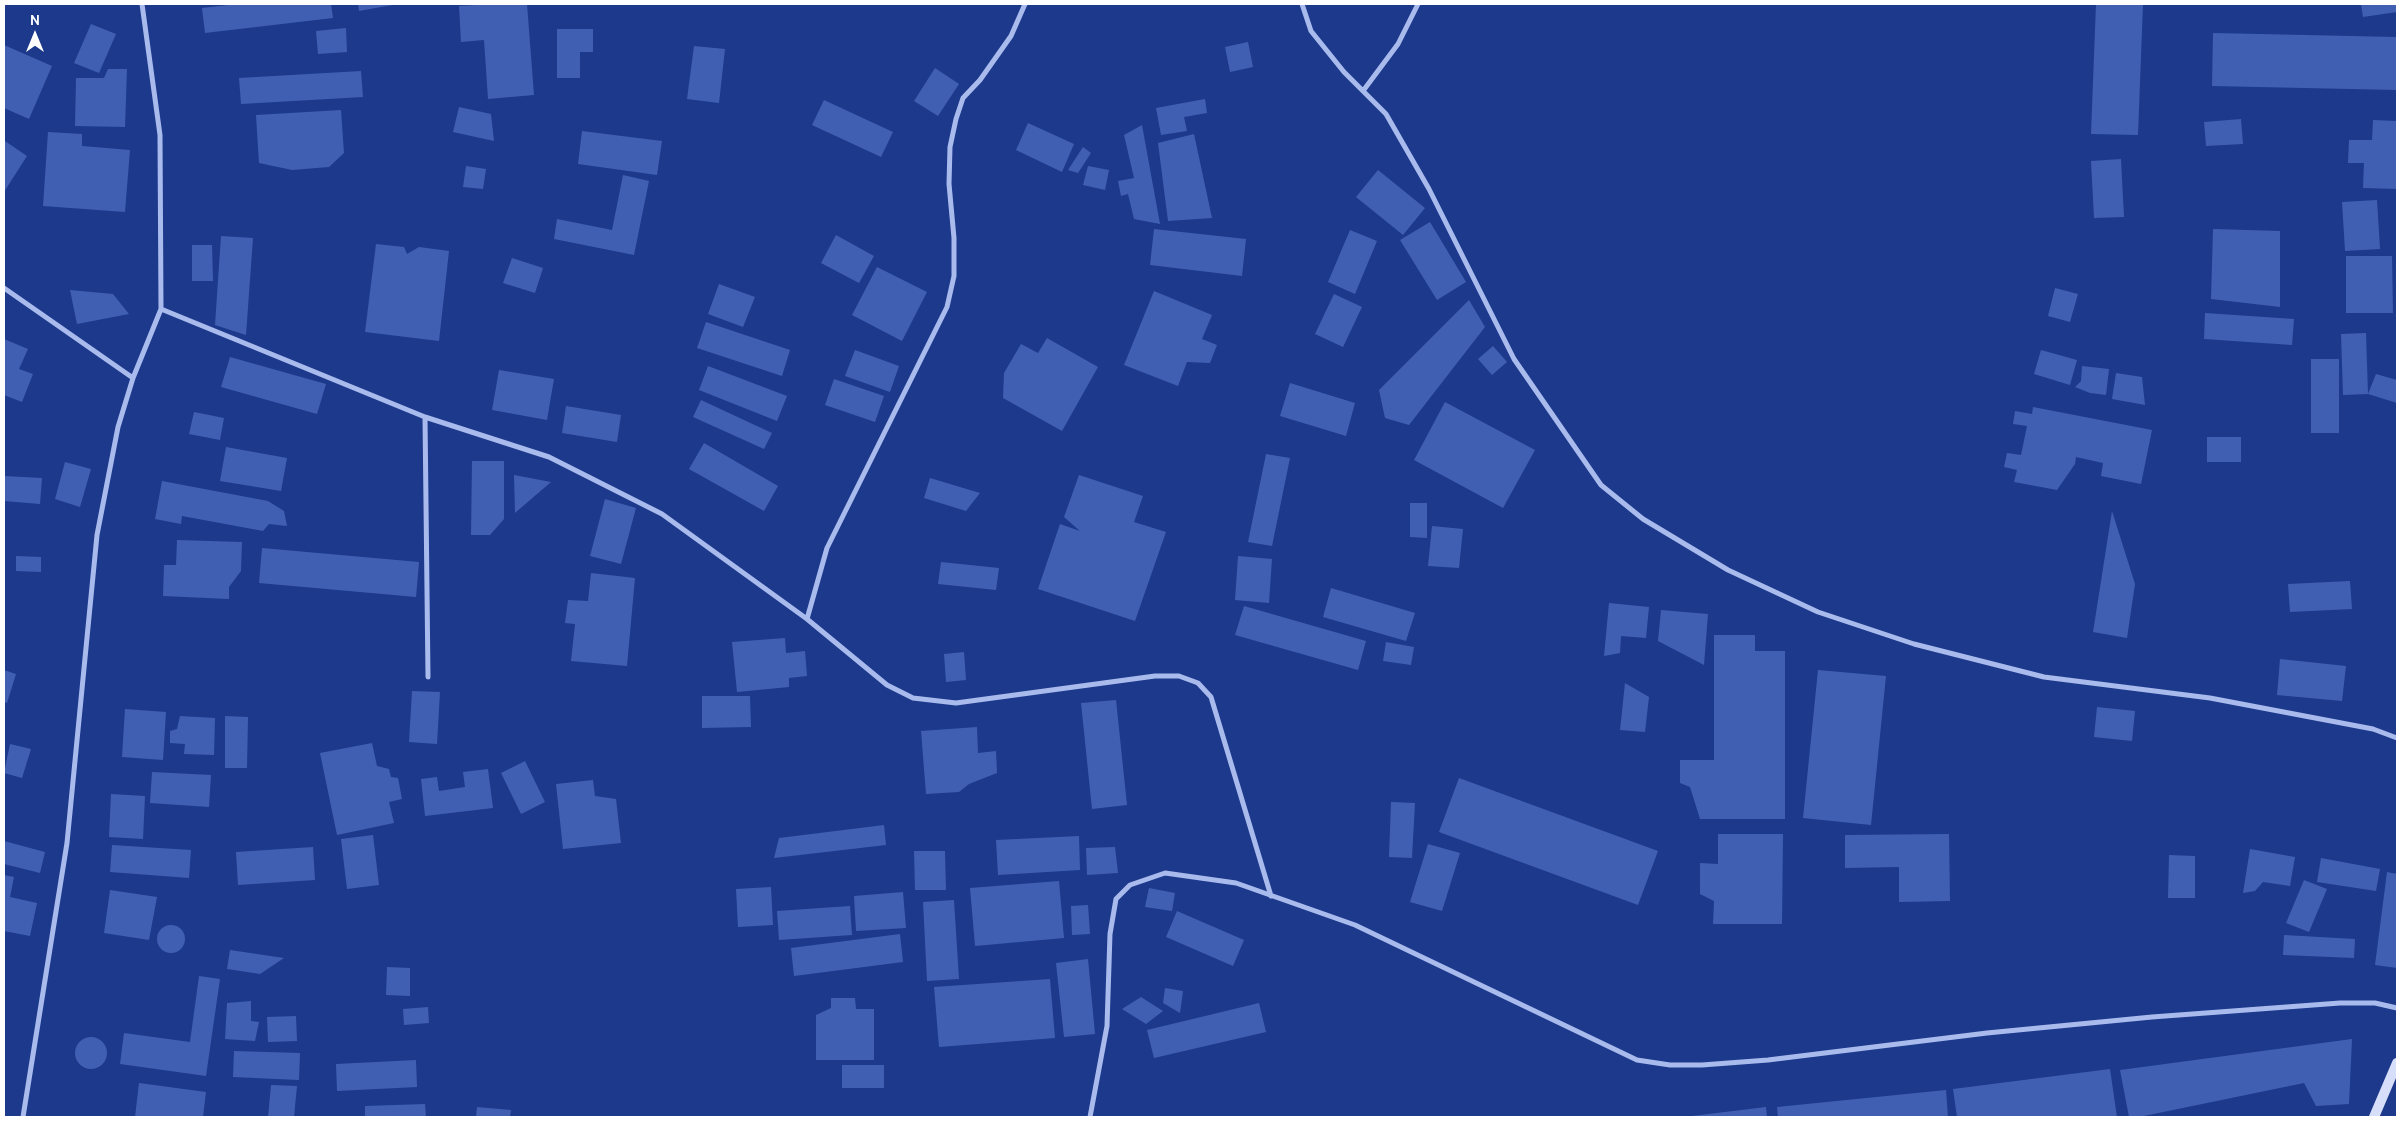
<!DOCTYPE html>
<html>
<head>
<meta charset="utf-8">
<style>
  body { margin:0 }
  #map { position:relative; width:2401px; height:1121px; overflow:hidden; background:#1d398c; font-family:Cabin,sans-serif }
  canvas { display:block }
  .frame { position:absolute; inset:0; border:5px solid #fff; pointer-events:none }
  .north { position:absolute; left:10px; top:10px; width:50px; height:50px; -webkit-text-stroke:4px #1d398c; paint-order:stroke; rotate:0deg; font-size:14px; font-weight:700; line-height:20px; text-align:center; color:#fff }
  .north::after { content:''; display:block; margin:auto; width:18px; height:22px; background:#fff; clip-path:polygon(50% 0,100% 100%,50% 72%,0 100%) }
</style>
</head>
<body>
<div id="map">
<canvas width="2401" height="1121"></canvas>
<div class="frame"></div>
<div class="north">N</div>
</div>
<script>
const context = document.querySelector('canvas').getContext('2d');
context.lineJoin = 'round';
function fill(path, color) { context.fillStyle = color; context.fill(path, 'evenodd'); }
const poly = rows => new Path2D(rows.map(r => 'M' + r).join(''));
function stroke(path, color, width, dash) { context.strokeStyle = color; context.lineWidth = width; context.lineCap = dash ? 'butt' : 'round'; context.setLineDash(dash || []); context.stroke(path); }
fill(poly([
  [237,4,331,4,333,18,205,33,202,8],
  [358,4,398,4,359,11],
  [492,4,527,4,534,95,488,99,484,40,461,42,459,6],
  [2096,4,2143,4,2138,135,2091,134],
  [2361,4,2397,4,2397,12,2363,17],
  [91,24,116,34,99,73,74,63],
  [346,28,347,52,318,54,316,31],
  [557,29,593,29,593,52,580,52,580,78,557,78],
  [2213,33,2397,37,2397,90,2212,86],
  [1248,42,1253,67,1230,72,1225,47],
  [4,45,52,66,29,119,4,108],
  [694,46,725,49,719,103,687,99],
  [935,68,959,84,938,116,914,101],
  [108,69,127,69,125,127,75,126,76,78,104,78],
  [361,71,363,97,241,104,239,78],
  [1205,99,1207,113,1184,117,1187,131,1161,135,1156,108],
  [824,100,893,132,881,157,812,125],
  [459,107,491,114,494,141,453,132],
  [341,110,344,153,329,167,292,170,259,163,256,115],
  [2241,119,2243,144,2206,146,2204,122],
  [2373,120,2397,121,2397,189,2363,188,2364,163,2348,163,2349,140,2372,140],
  [1028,123,1074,144,1062,172,1016,150],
  [1142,125,1160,224,1134,219,1128,194,1121,196,1118,181,1134,178,1124,135],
  [582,131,662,141,657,175,578,164],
  [48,132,82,134,82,146,130,150,125,212,43,206],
  [1194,134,1212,218,1168,221,1158,143],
  [5,141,27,156,4,192,4,143],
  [1083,147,1091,153,1078,173,1068,170],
  [2121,159,2124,217,2094,218,2091,161],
  [466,166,486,169,483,189,463,187],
  [1088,166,1109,170,1105,190,1083,185],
  [1378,170,1425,208,1403,235,1356,197],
  [623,175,649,181,634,255,554,239,557,219,612,230],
  [2377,200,2380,249,2345,251,2342,202],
  [1430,222,1466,282,1437,300,1400,240],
  [1154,229,1246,239,1242,276,1150,265],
  [2213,229,2280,231,2280,307,2211,299],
  [1350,230,1377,241,1355,294,1328,282],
  [836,235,874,256,859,283,821,263],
  [221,236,253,238,246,335,215,325],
  [376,244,404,247,407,254,419,247,449,251,439,341,365,332],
  [192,245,212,245,213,281,192,281],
  [2346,256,2392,256,2393,313,2346,313],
  [512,258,543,268,535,293,503,283],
  [877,267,927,292,902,341,852,315],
  [719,284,755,297,743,327,708,314],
  [2055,288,2078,294,2070,322,2048,316],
  [70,290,113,294,129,314,77,324],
  [1154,291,1212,315,1202,339,1217,345,1210,363,1187,362,1178,386,1124,365],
  [1334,294,1362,307,1343,347,1315,334],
  [1469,300,1485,327,1409,425,1385,418,1379,390],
  [2205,313,2294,319,2292,345,2204,339],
  [706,322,790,350,782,376,697,348],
  [2366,333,2368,394,2343,395,2341,334],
  [1047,338,1098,367,1062,431,1003,398,1004,373,1021,344,1038,353],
  [4,339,28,349,19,369,33,374,22,402,4,395],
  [1493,346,1507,362,1492,375,1478,359],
  [855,350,899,366,890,392,845,376],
  [2041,350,2077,360,2070,385,2034,374],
  [230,357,326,384,317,414,221,387],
  [2311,359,2339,359,2339,433,2311,433],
  [708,366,787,396,777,421,699,390],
  [2082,366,2109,369,2106,395,2090,393,2075,387,2081,381],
  [499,370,554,379,547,420,492,410],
  [2116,373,2142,377,2145,405,2112,399],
  [2376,374,2397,380,2397,403,2368,394],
  [834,379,884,396,875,422,825,405],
  [1290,383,1355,403,1346,436,1280,416],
  [701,400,772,433,764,449,693,417],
  [1445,402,1535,450,1503,508,1414,460],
  [566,406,621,415,617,442,562,433],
  [2033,407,2152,430,2141,484,2101,476,2103,463,2076,457,2075,464,2057,490,2014,482,2017,470,2004,467,2007,453,2021,455,2027,426,2013,424,2015,411,2032,414],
  [194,412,224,418,220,440,189,434],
  [2207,437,2241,437,2241,462,2207,462],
  [704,443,778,486,764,511,689,469],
  [226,447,287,458,281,491,220,481],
  [1266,454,1290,458,1272,546,1248,542],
  [472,461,504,461,504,519,490,535,471,535],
  [65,462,91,469,80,507,55,499],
  [514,475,551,482,515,513],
  [1079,475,1143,496,1134,522,1166,532,1135,621,1038,589,1060,524,1080,531,1064,517],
  [4,476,42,478,40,504,4,501],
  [930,478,980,493,966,511,924,498],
  [162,481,268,501,284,511,287,526,269,524,263,531,182,516,181,524,155,519],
  [605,499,636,508,621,564,590,556],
  [1410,503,1427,503,1427,538,1410,537],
  [2112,511,2135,584,2127,638,2093,632],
  [1432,526,1463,529,1459,568,1428,566],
  [177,540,242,542,241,571,229,587,229,599,163,596,164,565,176,565],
  [262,548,419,562,416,597,259,583],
  [16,556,41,557,41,572,16,571],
  [1238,556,1272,559,1269,603,1235,600],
  [941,562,999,568,996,590,938,584],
  [591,573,635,578,627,666,571,661,575,624,565,623,568,600,588,601],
  [2350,581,2352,609,2290,612,2288,584],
  [1331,588,1415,613,1406,641,1323,617],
  [1609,603,1649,607,1646,638,1621,636,1620,653,1604,656],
  [1244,606,1366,641,1358,670,1235,635],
  [1661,610,1708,614,1704,665,1658,641],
  [1714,635,1755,635,1755,651,1785,651,1785,819,1700,819,1690,787,1680,783,1680,760,1714,760],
  [785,638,786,653,805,651,807,676,789,678,789,687,737,692,732,642],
  [1386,642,1414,647,1411,665,1383,661],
  [964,652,966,680,946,682,944,654],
  [2280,659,2346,666,2342,701,2277,695],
  [4,670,16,674,7,703,4,702],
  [1818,670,1886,676,1871,825,1803,818],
  [1625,683,1649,697,1645,732,1620,730],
  [412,691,440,692,437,744,409,742],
  [702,696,750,696,751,727,702,728],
  [1116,700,1127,805,1092,809,1081,703],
  [2097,707,2135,711,2132,741,2094,737],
  [125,709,166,712,163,760,122,757],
  [180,716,215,718,214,755,184,754,185,744,170,743,170,731,177,729],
  [225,716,248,717,247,768,225,768],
  [977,727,978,753,996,751,997,773,969,784,959,792,926,794,921,731],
  [372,743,377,766,389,769,391,777,398,778,402,799,389,802,394,823,337,835,320,753],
  [10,744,31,749,22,778,4,773],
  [525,761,545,802,521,814,501,773],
  [488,769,493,808,425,816,421,779,437,777,439,791,465,787,463,772],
  [152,772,211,775,209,807,150,803],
  [1459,778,1658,851,1638,905,1439,832],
  [593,780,595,796,616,799,621,843,563,849,556,784],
  [111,794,145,796,143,839,109,837],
  [1391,802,1415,803,1412,858,1389,857],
  [884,825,886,845,774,858,779,838],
  [1718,834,1783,834,1782,924,1713,924,1714,901,1700,894,1700,863,1718,864],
  [1949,834,1950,901,1899,902,1899,867,1845,868,1845,835],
  [373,835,379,885,347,889,341,839],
  [1079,836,1080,870,998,875,996,840],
  [4,841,45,852,40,873,4,864],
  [1428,844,1460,853,1442,911,1410,902],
  [112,845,191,850,189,878,110,872],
  [313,847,315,880,238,885,236,852],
  [1115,847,1118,873,1087,875,1086,848],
  [2250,849,2295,857,2290,886,2263,882,2255,891,2243,893],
  [914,851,945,851,946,890,915,890],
  [2169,855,2195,856,2195,898,2168,898],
  [2321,858,2380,869,2376,891,2317,882],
  [2387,872,2397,874,2397,968,2375,965],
  [4,875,14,877,10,897,37,903,30,936,4,931],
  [2304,880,2327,889,2309,932,2286,923],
  [1059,881,1064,938,975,946,970,888],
  [771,887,773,925,738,927,736,889],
  [1149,888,1175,893,1172,911,1145,907],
  [110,890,157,897,149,940,104,933],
  [903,892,906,928,856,931,854,896],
  [954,900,959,979,927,981,923,902],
  [1088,905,1090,934,1072,935,1071,906],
  [850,906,852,935,779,940,777,911],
  [1177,911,1244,940,1233,966,1166,937],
  '157 939a14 14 0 1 1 28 0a14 14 0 1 1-28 0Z',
  [900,934,903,962,794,976,791,948],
  [2284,935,2355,939,2354,958,2283,955],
  [230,950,284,958,260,974,227,969],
  [1088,959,1095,1034,1064,1037,1056,963],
  [387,967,410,968,410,996,386,995],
  [199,976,220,979,206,1076,120,1064,124,1033,190,1042],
  [1050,979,1055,1038,939,1047,934,987],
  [1165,988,1183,991,1180,1013,1163,1003],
  [1141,997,1163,1011,1146,1024,1122,1009],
  [831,998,855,998,856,1009,874,1009,874,1060,816,1060,816,1015,831,1008],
  [251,1001,251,1021,259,1022,255,1041,225,1039,227,1003],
  [1259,1003,1266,1032,1154,1058,1147,1030],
  [428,1007,429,1023,404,1025,403,1009],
  [296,1016,297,1041,268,1042,267,1017],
  '75 1053a16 16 0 1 1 32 0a16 16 0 1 1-32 0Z',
  [2352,1039,2349,1104,2316,1106,2304,1083,2139,1117,2129,1117,2120,1070],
  [234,1051,300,1053,299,1080,233,1077],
  [416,1060,417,1087,337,1091,336,1064],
  [842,1065,884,1065,884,1088,842,1088],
  [2110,1069,2117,1117,1957,1117,1953,1089],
  [139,1083,206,1092,203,1117,135,1117],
  [271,1085,297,1086,294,1117,268,1117],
  [1946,1090,1948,1117,1778,1117,1777,1107],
  [425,1104,426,1117,365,1117,365,1106],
  [477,1107,511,1110,510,1117,476,1117],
  [1766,1107,1767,1117,1692,1117,1692,1116]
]), '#415fb2');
stroke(poly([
  [1302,4,1311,31,1344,72,1386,114,1429,189,1514,359,1601,485,1643,519,1728,570,1818,612,1914,644,2044,677,2210,698,2373,729,2397,738],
  [1363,91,1398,44,1418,4],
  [4,288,133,378],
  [161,309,425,417,549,457,662,514,807,619,887,685,913,698,956,703,1155,676,1179,676,1198,683,1211,697,1271,896],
  [425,417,428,677],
  [807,619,827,548,947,307,954,276,954,238,949,184,950,147,956,119,963,98,980,80,1011,36,1025,4],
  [23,1117,67,843,97,535,118,427,133,378,161,309,160,135,142,4],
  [1090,1117,1107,1026,1110,934,1116,899,1130,885,1165,873,1236,883,1355,925,1637,1060,1670,1065,1702,1065,1768,1060,1987,1033,2152,1017,2340,1003,2375,1003,2397,1008]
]), '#a9bbed', 5);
stroke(poly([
  [2374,1117,2397,1063]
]), '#d6def9', 10);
</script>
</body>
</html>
